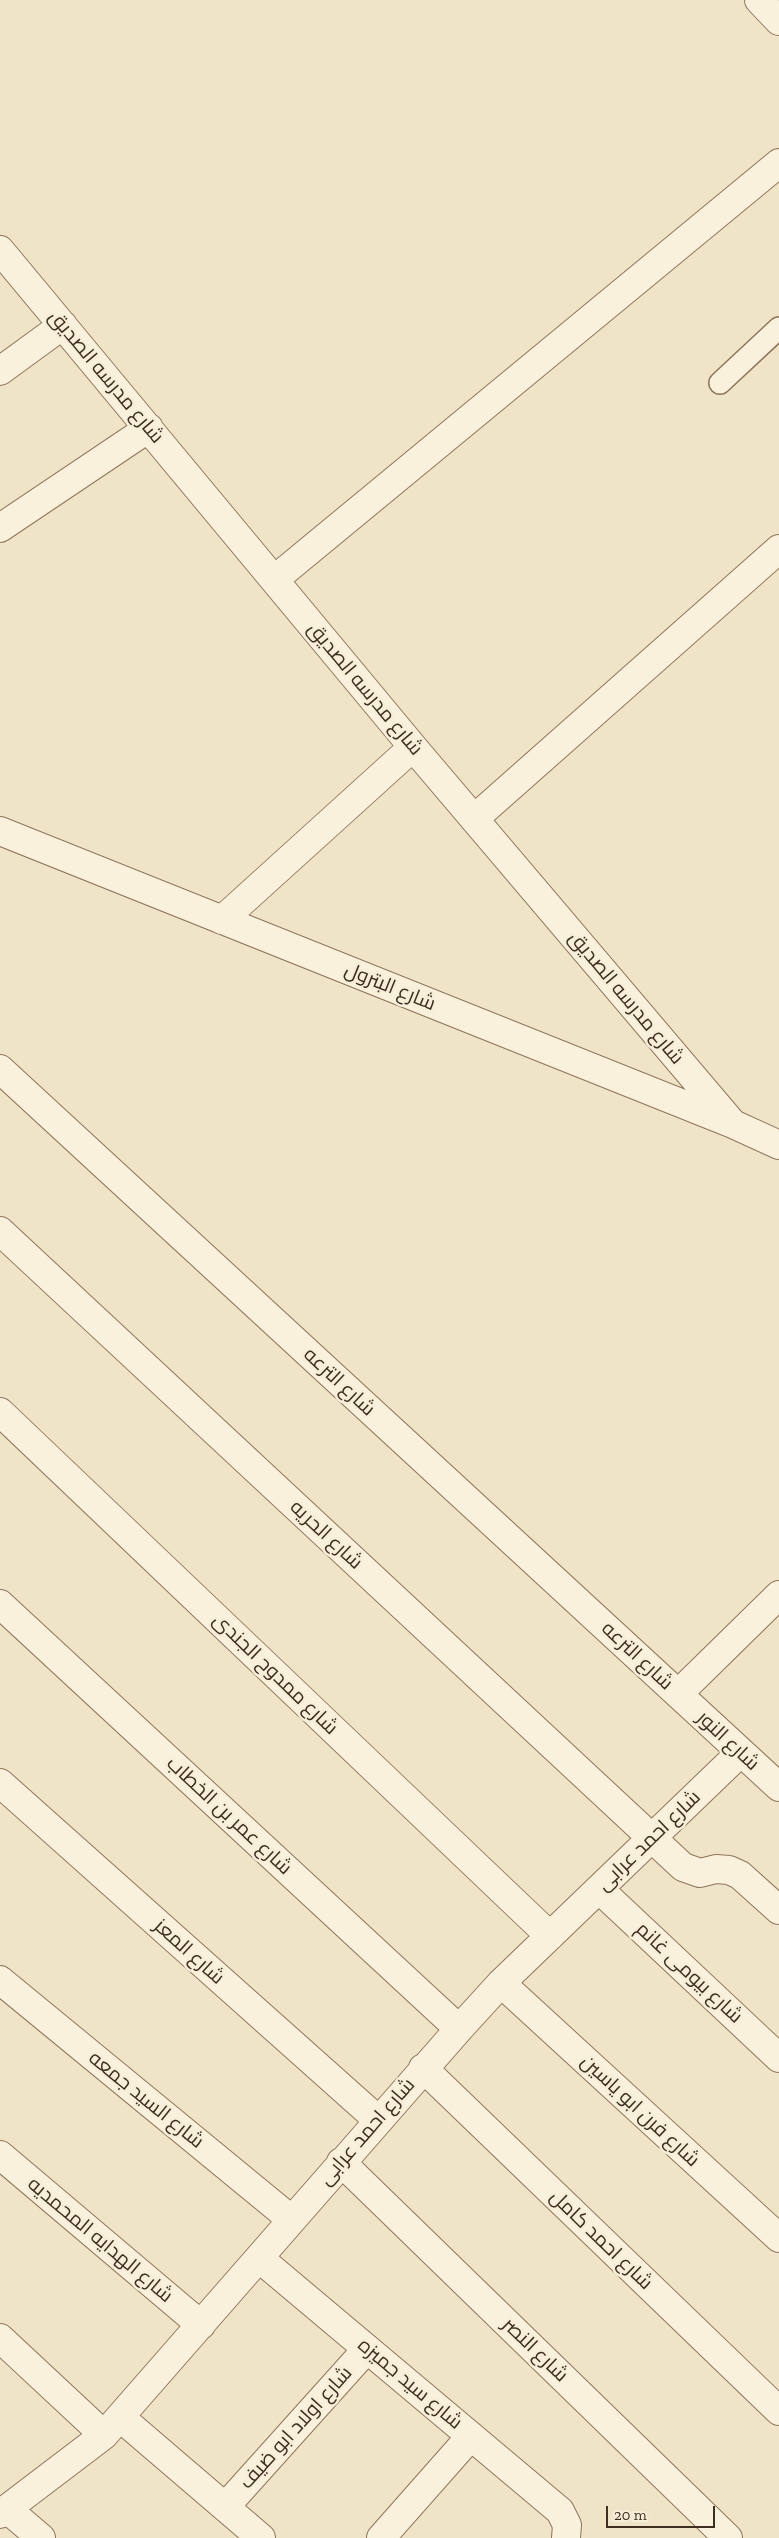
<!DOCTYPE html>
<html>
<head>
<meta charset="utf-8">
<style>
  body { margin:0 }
  #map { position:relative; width:779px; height:2538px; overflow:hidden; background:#f0e4c8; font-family:"Zilla Slab",serif }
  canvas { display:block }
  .scale { position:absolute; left:606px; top:2506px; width:109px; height:22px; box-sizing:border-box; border:2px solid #3d2e20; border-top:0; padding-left:6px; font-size:15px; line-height:18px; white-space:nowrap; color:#3d2e20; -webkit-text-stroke:4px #f7eed8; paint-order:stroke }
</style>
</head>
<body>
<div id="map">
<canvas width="779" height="2538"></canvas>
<div class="scale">20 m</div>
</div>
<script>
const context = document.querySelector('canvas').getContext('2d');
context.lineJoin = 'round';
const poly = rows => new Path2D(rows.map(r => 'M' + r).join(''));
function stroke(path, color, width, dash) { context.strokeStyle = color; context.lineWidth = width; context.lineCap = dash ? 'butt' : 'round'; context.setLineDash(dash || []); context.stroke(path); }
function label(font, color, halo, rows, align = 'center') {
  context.font = font + ' "Zilla Slab",Cairo,serif'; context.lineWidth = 5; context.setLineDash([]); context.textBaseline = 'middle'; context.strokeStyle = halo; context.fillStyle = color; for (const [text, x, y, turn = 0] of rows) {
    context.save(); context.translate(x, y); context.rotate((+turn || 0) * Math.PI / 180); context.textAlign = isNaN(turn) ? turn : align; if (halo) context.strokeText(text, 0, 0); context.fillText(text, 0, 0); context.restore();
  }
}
const service = poly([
  [720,383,779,328]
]);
const minor = poly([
  [759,0,779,21],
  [0,250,413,747,733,1124],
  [0,371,63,325],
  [0,528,149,428],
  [275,579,779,163],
  [474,819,779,549],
  [0,831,733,1124,779,1145],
  [222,920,413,747],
  [0,1069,779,1787],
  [0,1231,683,1867,700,1873,716,1869,729,1870,740,1875,779,1910],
  [0,1412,550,1936],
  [0,1604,459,2029],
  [678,1694,779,1595],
  [0,1783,378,2120],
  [599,1889,779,2058],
  [0,1980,292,2220],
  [501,1983,779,2238],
  [423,2068,779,2411],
  [0,2155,201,2325],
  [341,2162,728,2538],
  [259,2258,560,2511,567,2525,566,2538],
  [0,2338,104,2435],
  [121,2418,261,2538],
  [225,2507,367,2349],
  [7,2509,41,2538],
  [0,2514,104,2435,459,2029,501,1983,740,1753],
  [381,2538,471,2436]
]);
stroke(service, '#8d765c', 24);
stroke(minor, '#8d765c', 30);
stroke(service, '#faf1dc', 21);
stroke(minor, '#faf1dc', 28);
label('20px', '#3d2e20', '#f7eed8', [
  ["شارع مدرسه الصديق",106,377,50],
  ["شارع مدرسه الصديق",365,689,50],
  ["شارع البترول",390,987,22],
  ["شارع مدرسه الصديق",626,998,50],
  ["شارع الترعه",339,1382,43],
  ["شارع الحريه",326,1535,43],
  ["شارع الترعه",637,1656,43],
  ["شارع ممدوح الجندى",275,1674,44],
  ["شارع النور",728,1741,43],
  ["شارع عمر بن الخطاب",229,1816,43],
  ["شارع احمد عرابى",649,1841,-44],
  ["شارع المعز",189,1952,42],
  ["شارع بيومى غانم",689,1973,43],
  ["شارع السيد جمعه",146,2100,39],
  ["شارع فرن ابو ياسين",640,2111,43],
  ["شارع احمد عرابى",367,2132,-49],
  ["شارع الهدايه المحمديه",100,2240,40],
  ["شارع احمد كامل",601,2240,44],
  ["شارع النصر",535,2350,44],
  ["شارع سيد جميزه",410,2384,40],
  ["شارع اولاد ابو ضيف",296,2428,-48]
]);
</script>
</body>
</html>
